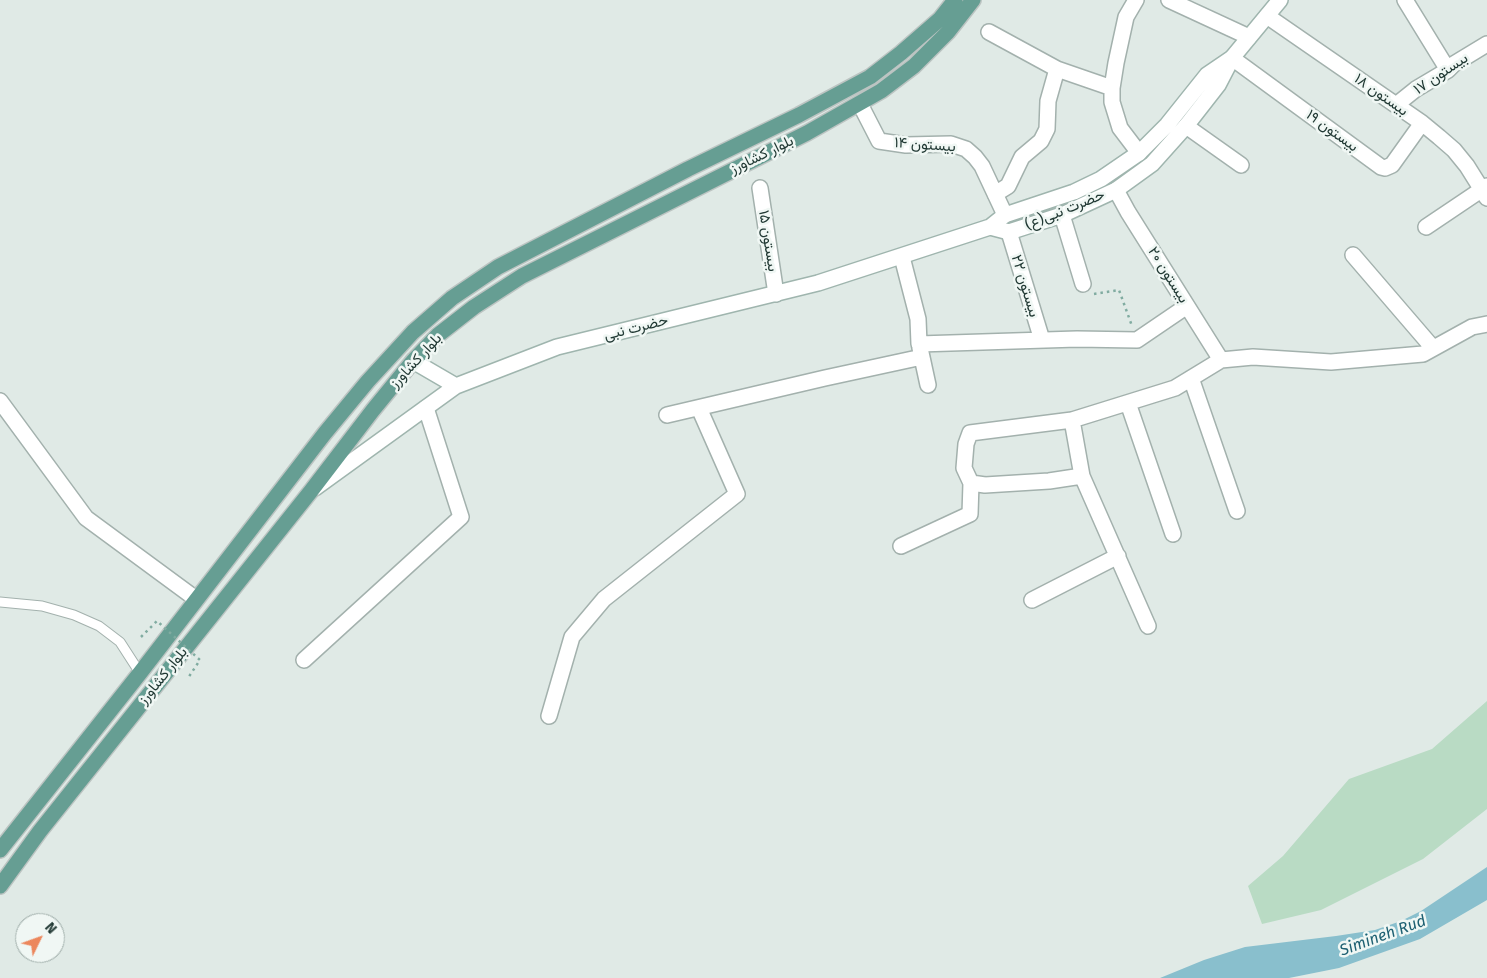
<!DOCTYPE html>
<html>
<head>
<meta charset="utf-8">
<style>
  body { margin:0 }
  #map { position:relative; width:1487px; height:978px; overflow:hidden; background:#e0eae6; font-family:"Fira Sans",sans-serif }
  canvas { display:block }
  .north { position:absolute; left:15px; top:913px; width:50px; height:50px; box-sizing:border-box; background:#f0f7f4; border:1px solid #9daba7; border-radius:50%; rotate:48deg; font-size:14px; font-weight:700; line-height:20px; text-align:center; color:#213934 }
  .north::after { content:''; display:block; margin:auto; width:18px; height:22px; background:#ec875c; clip-path:polygon(50% 0,100% 100%,50% 72%,0 100%) }
</style>
</head>
<body>
<div id="map">
<canvas width="1487" height="978"></canvas>
<div class="north">N</div>
</div>
<script>
const context = document.querySelector('canvas').getContext('2d');
context.lineJoin = 'round';
function fill(path, color) { context.fillStyle = color; context.fill(path, 'evenodd'); }
const poly = rows => new Path2D(rows.map(r => 'M' + r).join(''));
function stroke(path, color, width, dash) { context.strokeStyle = color; context.lineWidth = width; context.lineCap = dash ? 'butt' : 'round'; context.setLineDash(dash || []); context.stroke(path); }
function label(font, color, halo, rows, align = 'center') {
  context.font = font + ' "Fira Sans",Vazirmatn,sans-serif'; context.lineWidth = 5; context.setLineDash([]); context.textBaseline = 'middle'; context.strokeStyle = halo; context.fillStyle = color; for (const [text, x, y, turn = 0] of rows) {
    context.save(); context.translate(x, y); context.rotate((+turn || 0) * Math.PI / 180); context.textAlign = isNaN(turn) ? turn : align; if (halo) context.strokeText(text, 0, 0); context.fillText(text, 0, 0); context.restore();
  }
}
fill(poly([
  [1487,701,1487,809,1423,859,1321,910,1262,924,1248,886,1283,856,1349,779,1432,749]
]), '#b9dbc4');
fill(poly([
  [1487,867,1487,900,1420,939,1339,968,1289,978,1160,978,1204,960,1245,947,1336,936,1375,930,1401,921,1421,911]
]), '#89bfcd');
const lane = poly([
  [0,602,42,606,74,615,99,626,120,642,140,673]
]);
const street = poly([
  [1136,0,1126,17,1116,63,1112,88,1112,102,1120,128,1139,153],
  [1169,0,1249,37],
  [1405,0,1448,70],
  [1267,16,1422,123,1439,137,1454,150,1467,166,1487,198],
  [989,32,1057,69,1048,101,1047,129,1041,141,1022,157,1008,186,995,194],
  [1232,58,1381,167,1385,168,1392,165,1422,123],
  [1057,69,1112,88],
  [860,104,879,141,906,145,951,144,966,149,975,157,982,166,1005,215],
  [1396,105,1416,89,1448,70,1454,64,1487,44],
  [1186,126,1241,165],
  [760,188,776,294],
  [1116,190,1128,212,1221,360],
  [1062,215,1083,284],
  [1426,227,1487,186],
  [1009,232,1042,340],
  [1353,255,1433,348],
  [902,257,918,319,919,344,1077,339,1137,340,1187,306],
  [920,348,928,385],
  [1191,378,1237,511],
  [0,401,86,518,196,599],
  [1128,403,1173,534],
  [667,415,825,378,922,357],
  [1072,420,1082,476,1049,481,985,485,971,483,964,468,966,444,970,433,1072,420,1175,388,1221,360,1253,357,1331,362,1423,354,1472,327,1487,324],
  [1082,476,1148,626],
  [901,546,970,514,971,483],
  [1032,600,1118,556],
  [304,660,461,517,426,408],
  [549,716,572,637,604,599,737,494,699,408]
]);
const secondary = poly([
  [990,227,1009,232,1062,215,1116,190,1152,164,1186,126,1218,85,1232,58,1280,0],
  [413,361,456,386],
  [315,488,456,386,557,347,818,283,990,227,1005,215,1074,192,1101,179,1139,153,1167,125,1207,75,1232,58]
]);
const primary = poly([
  [0,850,140,673,325,433,368,381,413,332,452,298,498,267,688,169,799,115,870,77,901,53,940,19,955,0],
  [0,886,40,831,311,491,373,410,413,361,438,335,474,307,522,276,807,133,881,91,914,66,948,32,973,0]
]);
stroke(lane, '#a3b1ad', 11);
stroke(street, '#a3b1ad', 18);
stroke(secondary, '#9fb5ae', 18);
stroke(primary, '#bcc4c2', 18);
stroke(poly([
  [1094,294,1119,290,1132,326]
]), '#81aca1', 2.5, [2.5, 4]);
stroke(lane, '#fff', 9);
stroke(street, '#fff', 15);
stroke(secondary, '#fff', 15);
stroke(primary, '#669e93', 15);
stroke(poly([
  [141,637,157,621,200,660,188,678]
]), '#81aca1', 2.5, [2.5, 4]);
label('15px', '#213934', '#f0f7f4', [
  ["بیستون ۱۷",1441,74,-34],
  ["بیستون ۱۸",1381,95,35],
  ["بیستون ۱۹",1332,131,36],
  ["بیستون ۱۴",925,145,4],
  ["بلوار کشاورز",762,155,-26],
  ["حضرت نبی(ع)",1065,210,-22],
  ["بیستون ۱۵",768,241,81],
  ["بیستون ۲۰",1168,275,58],
  ["بیستون ۲۲",1025,286,73],
  ["حضرت نبی",636,328,-14],
  ["بلوار کشاورز",416,361,-47],
  ["بلوار کشاورز",163,676,-51]
]);
label('italic 16px', '#1e6072', '#f0f7f4', [
  ["Simineh Rud",1383,936,-20]
]);
</script>
</body>
</html>
